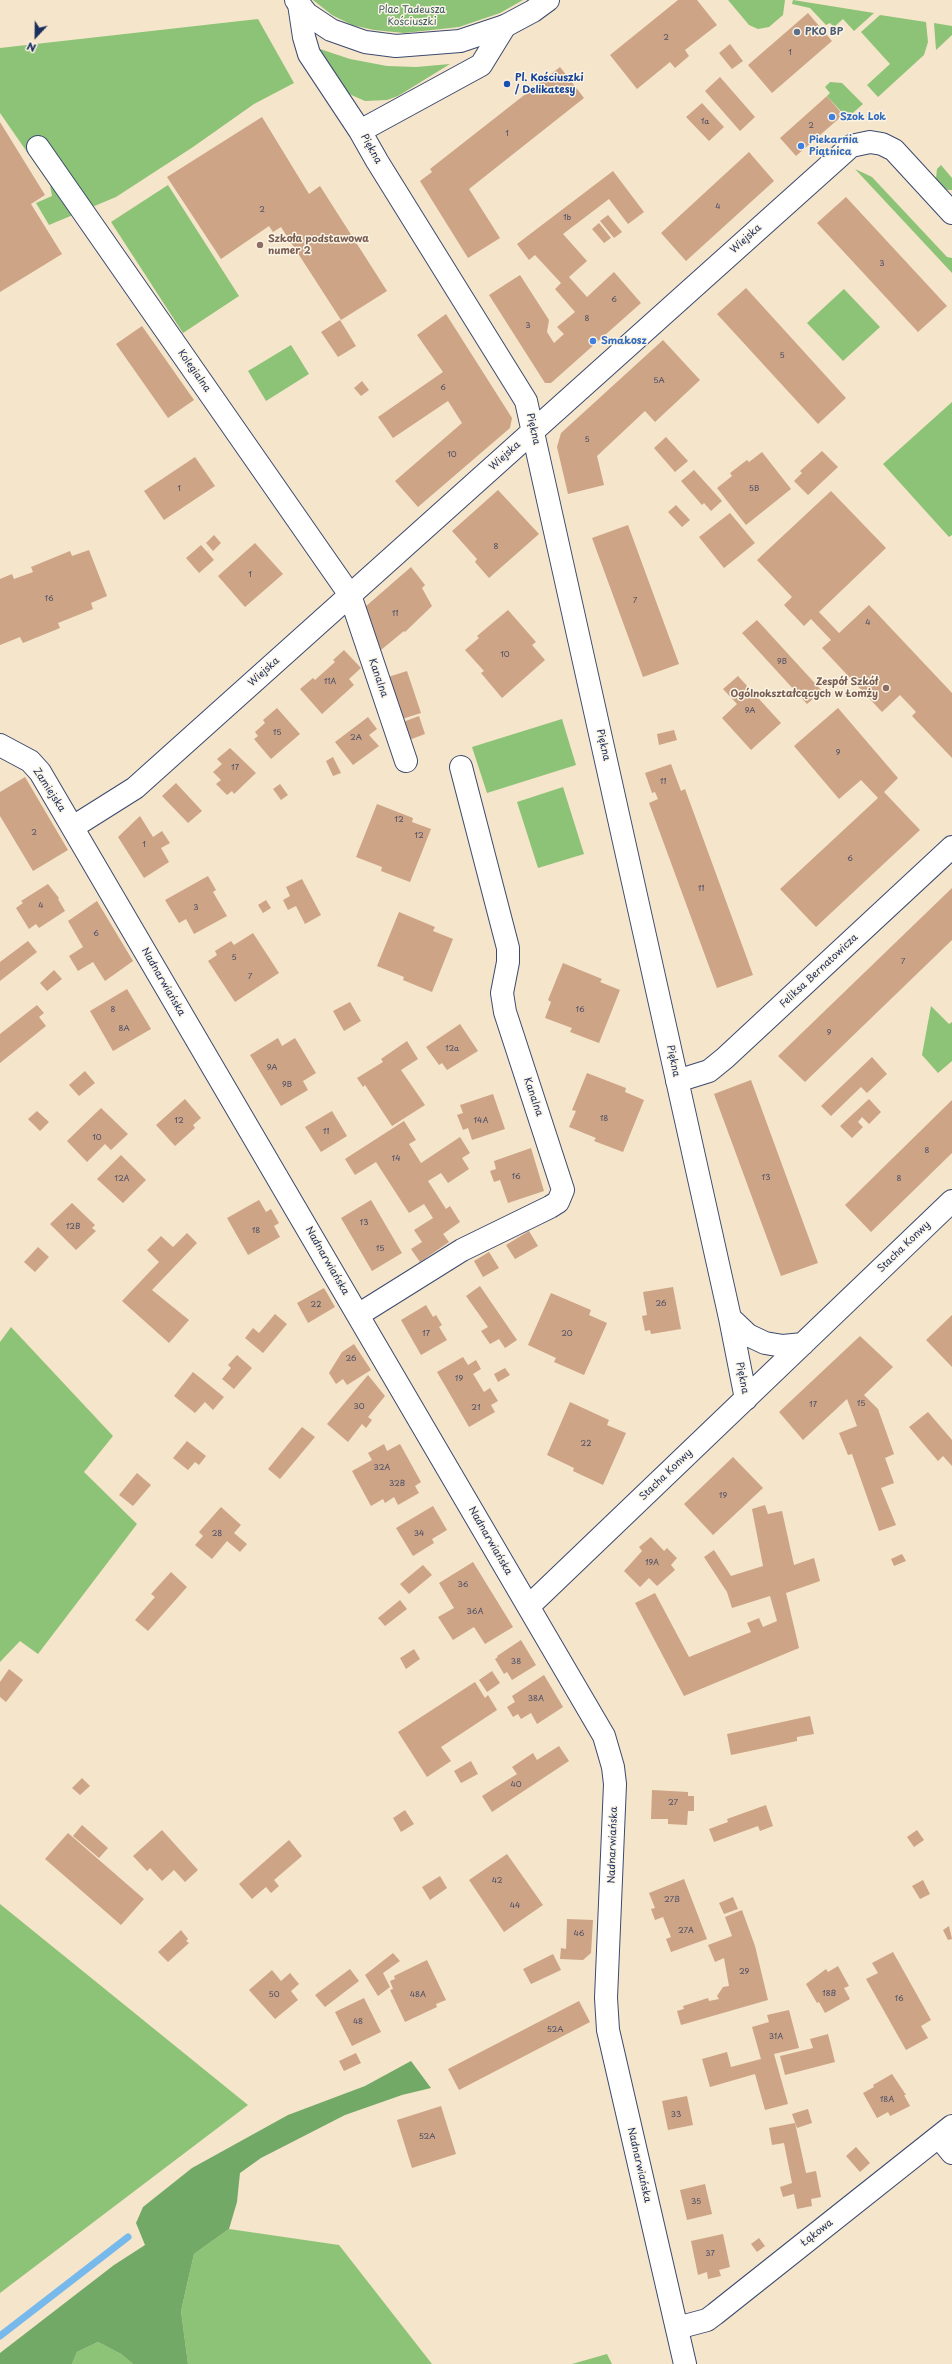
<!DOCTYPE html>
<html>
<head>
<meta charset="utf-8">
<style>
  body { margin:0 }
  #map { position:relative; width:952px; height:2364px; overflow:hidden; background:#f5e5cb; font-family:"Playpen Sans",sans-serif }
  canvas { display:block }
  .north { position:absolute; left:16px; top:16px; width:40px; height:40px; -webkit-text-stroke:3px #fcf5e5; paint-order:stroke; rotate:202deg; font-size:11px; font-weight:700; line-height:16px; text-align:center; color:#1b2f5e }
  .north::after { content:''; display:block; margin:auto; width:14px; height:18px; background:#1b2f5e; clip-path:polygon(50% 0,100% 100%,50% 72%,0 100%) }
</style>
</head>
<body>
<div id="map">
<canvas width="952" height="2364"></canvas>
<div class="north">N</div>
</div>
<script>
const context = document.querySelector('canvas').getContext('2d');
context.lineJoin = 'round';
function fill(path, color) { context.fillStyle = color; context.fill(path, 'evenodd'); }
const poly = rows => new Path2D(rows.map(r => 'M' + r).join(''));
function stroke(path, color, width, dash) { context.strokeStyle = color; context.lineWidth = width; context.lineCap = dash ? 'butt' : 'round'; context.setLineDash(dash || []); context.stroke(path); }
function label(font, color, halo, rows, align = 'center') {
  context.font = font + ' "Playpen Sans",sans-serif'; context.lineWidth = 3; context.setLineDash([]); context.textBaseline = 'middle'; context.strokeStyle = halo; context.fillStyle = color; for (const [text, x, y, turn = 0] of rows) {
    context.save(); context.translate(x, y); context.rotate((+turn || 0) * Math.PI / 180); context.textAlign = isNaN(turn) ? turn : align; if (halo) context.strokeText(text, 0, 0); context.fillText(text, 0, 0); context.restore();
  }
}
fill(poly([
  [313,0,523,0,500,13,459,27,404,33,374,30,352,25,332,15],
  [728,0,785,0,783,15,769,27,758,29,749,25],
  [793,0,874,13,854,31,843,19,834,27,830,23,826,25,810,8,792,4],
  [880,15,926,22,928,42,924,55,878,97,867,85,890,64,861,32],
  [258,19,294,83,254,104,193,147,116,197,49,225,36,203,52,196,50,185,0,113,0,48],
  [934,23,952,26,952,35,936,50],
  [317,48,350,59,387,66,416,67,450,64,398,96,387,100,365,101,347,93],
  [830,82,842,83,863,104,847,118,827,96,830,93,825,87],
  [941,165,952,178,952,190,948,190,940,185,936,178,937,169],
  [855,169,872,177,947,257,952,258,952,273],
  [168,185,239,296,183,333,111,222],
  [844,289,880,327,843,361,807,323],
  [291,345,309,374,266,401,248,371],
  [952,402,952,535,949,537,883,464],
  [562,719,576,765,487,793,472,747],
  [563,787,584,854,538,868,517,802],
  [931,1006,949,1024,952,1022,952,1061,938,1073,922,1055],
  [11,1327,113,1436,84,1472,137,1524,38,1654,20,1641,0,1662,0,1342],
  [0,1904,248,2105,0,2293],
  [229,2229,339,2245,432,2364,188,2364,181,2311,194,2254],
  [98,2342,121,2354,133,2364,72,2364,77,2352],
  [607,2354,612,2364,572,2364]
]), '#8dc376');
fill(poly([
  [411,2061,431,2088,402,2095,345,2115,261,2158,240,2173,237,2202,229,2229,194,2254,181,2311,188,2364,133,2364,121,2354,98,2342,77,2352,72,2364,0,2364,0,2353,114,2265,145,2245,136,2223,143,2207,192,2168,288,2115,365,2086]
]), '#72a967');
stroke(poly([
  [0,2336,128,2237]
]), '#78b9ec', 7);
fill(poly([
  [678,0,697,0,717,25,685,50,689,56,675,68,670,62,637,89,610,55],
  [808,13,832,41,772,93,748,65],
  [730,44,743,61,732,69,719,53],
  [560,67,584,98,469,189,500,238,468,258,420,181,432,172,430,169],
  [720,77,755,117,740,131,705,91],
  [827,96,843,115,796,156,780,138],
  [702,103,724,127,709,141,686,117],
  [262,117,309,194,320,186,387,291,341,320,281,227,273,232,269,226,221,259,167,177],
  [0,122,45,195,31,204,62,254,0,292],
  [749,152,774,181,686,261,661,233],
  [613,171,644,212,628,224,609,199,563,234,587,261,569,277,587,297,614,272,641,303,551,383,545,383,489,295,520,275,549,320,547,332,554,343,564,334,557,327,575,312,555,289,561,283,535,255,529,260,517,244],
  [846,197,947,306,918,332,817,223],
  [608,215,622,232,614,238,600,221],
  [599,223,611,238,604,243,592,229],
  [746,288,846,398,818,424,717,314],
  [446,314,512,418,510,428,418,507,395,481,462,423,448,401,393,438,378,417,443,372,417,335],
  [340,320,356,346,338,357,321,332],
  [142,326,194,400,168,418,116,344],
  [663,340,700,380,655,422,645,411,597,456,604,485,568,494,557,447,561,433],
  [362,381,369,390,361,396,354,388],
  [666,437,688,461,675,472,654,448],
  [822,451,838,467,808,495,794,481,802,473,800,471],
  [762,452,791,489,746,525,717,488,732,476,730,473,747,460,749,462],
  [195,457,215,486,164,520,144,491],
  [694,470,722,501,711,511,704,503,702,505,681,481],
  [498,490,539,534,489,578,475,562,477,559,452,531],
  [831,491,886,548,819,612,839,633,869,605,952,693,952,758,912,716,916,712,900,695,882,712,822,648,831,640,811,619,804,626,784,605,792,597,757,560],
  [676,505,690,520,682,527,668,512],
  [730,513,755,543,724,568,699,537],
  [628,525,679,664,643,677,592,538],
  [214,535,221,543,213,551,206,543],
  [255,543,283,574,245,607,218,576],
  [201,545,214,560,199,573,186,558],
  [89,550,107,596,91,603,93,609,58,623,60,628,23,643,20,637,0,645,0,579,12,574,14,579,33,572,31,567,70,551,72,556],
  [411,567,425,585,422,588,432,606,405,632,404,631,381,650,365,607],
  [508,610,536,642,532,645,545,660,502,698,481,673,484,671,465,650,479,638,477,636],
  [757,620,822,691,807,704,742,633],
  [344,650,361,668,349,679,354,685,322,714,300,689,313,678,315,680,335,662,333,660],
  [407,671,421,713,399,720,385,678],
  [738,676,781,723,751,750,722,718,737,704,723,689],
  [277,708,300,734,271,759,254,739,258,736,255,732,265,723,263,720],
  [838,708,898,778,884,792,920,830,816,927,780,889,878,798,861,780,839,799,794,746],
  [419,716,425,734,409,740,403,722],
  [368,717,377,729,369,735,379,746,353,765,335,742],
  [674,730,677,740,659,745,657,734],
  [230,748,256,773,234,794,232,791,227,795,216,784,221,780,213,772,222,764,217,759],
  [333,757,341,773,333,776,326,761],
  [671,764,681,791,685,789,753,975,717,988,649,803,658,799,655,792,652,793,645,773],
  [25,777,68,850,33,871,0,816,0,792],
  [176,783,202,811,188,823,162,796],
  [280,784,288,795,281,800,273,789],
  [377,804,413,818,412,822,431,829,410,882,381,871,382,867,356,857],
  [140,816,153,837,162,831,170,843,161,848,169,862,144,878,118,837],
  [208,876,216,890,213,892,227,916,194,934,186,919,179,923,165,900],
  [302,879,321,915,305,924,296,906,288,910,283,900,290,896,286,887],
  [48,884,59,898,58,899,65,911,39,928,36,924,29,929,16,908,23,903,21,901],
  [952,888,952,940,805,1082,778,1056],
  [266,900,271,908,263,913,258,905],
  [97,901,133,961,105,981,93,962,78,971,69,956,83,947,68,921],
  [399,912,435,927,433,931,453,939,432,992,403,980,404,977,377,966],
  [253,933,279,973,235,1002,208,961,217,955,215,951,231,941,234,945],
  [28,941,37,952,0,981,0,962],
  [563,963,602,979,600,982,620,990,599,1043,570,1032,572,1028,545,1018,551,1002,548,1000],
  [54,970,62,979,47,991,40,983],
  [127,989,151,1029,113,1051,90,1011],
  [350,1002,361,1021,344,1031,333,1011],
  [37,1005,44,1013,39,1017,46,1026,0,1063,0,1034],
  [460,1024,478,1051,447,1070,442,1063,439,1065,426,1047],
  [278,1038,282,1046,295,1038,316,1073,303,1081,308,1090,281,1106,250,1055],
  [407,1041,418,1059,401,1070,425,1105,392,1126,365,1085,363,1087,357,1078,383,1062,381,1059],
  [872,1057,887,1074,867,1093,861,1087,831,1116,821,1106],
  [85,1071,95,1083,79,1096,69,1085],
  [587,1073,626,1088,625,1092,644,1100,623,1152,594,1141,596,1138,569,1127,576,1111,572,1110],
  [751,1080,818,1263,781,1276,714,1094],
  [493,1094,505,1129,472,1140,468,1128,463,1130,457,1115,463,1113,460,1105],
  [185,1099,201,1118,193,1125,195,1128,175,1146,156,1125],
  [869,1099,881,1112,869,1124,862,1117,858,1122,863,1127,852,1138,840,1126],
  [952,1100,952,1153,871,1232,845,1205],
  [101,1108,128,1134,111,1150,105,1144,87,1162,67,1141],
  [37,1111,49,1122,40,1131,28,1119],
  [332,1111,347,1136,321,1152,305,1127],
  [404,1121,416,1140,409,1144,421,1163,460,1137,470,1153,462,1158,469,1169,448,1183,441,1173,428,1181,446,1209,450,1206,460,1222,443,1234,449,1242,420,1262,411,1249,422,1242,414,1230,433,1218,424,1204,409,1213,376,1162,355,1175,345,1159],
  [531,1148,544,1191,508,1203,500,1180,494,1182,490,1171,496,1169,494,1161],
  [121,1155,146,1180,123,1203,97,1179],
  [259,1200,266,1212,271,1209,279,1223,274,1226,280,1237,248,1255,227,1218],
  [371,1200,402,1253,372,1271,341,1218],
  [72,1203,95,1225,92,1228,96,1231,76,1250,50,1224],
  [529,1231,538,1246,515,1259,506,1245],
  [187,1233,197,1243,152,1290,189,1320,169,1343,122,1301,159,1262,147,1250,161,1236,173,1247],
  [38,1247,49,1257,35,1272,24,1262],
  [489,1252,499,1268,483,1277,474,1261],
  [480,1286,517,1340,505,1348,499,1339,490,1344,481,1331,488,1327,466,1296],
  [673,1287,681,1329,651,1334,650,1330,645,1331,642,1316,647,1315,643,1292],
  [324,1288,335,1307,308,1323,297,1303],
  [551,1293,591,1310,589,1315,607,1323,584,1375,554,1362,556,1358,528,1345],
  [426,1305,433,1317,436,1315,442,1325,439,1327,447,1340,421,1355,401,1320],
  [275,1314,287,1324,263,1353,245,1338,253,1328,259,1333],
  [952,1315,952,1367,926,1340],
  [860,1336,893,1367,864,1395,878,1409,894,1454,885,1458,894,1483,881,1488,896,1525,879,1531,852,1454,848,1455,839,1433,857,1426,847,1399,803,1440,779,1412],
  [354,1344,371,1370,347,1385,343,1379,336,1384,329,1373,342,1352],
  [237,1355,252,1368,234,1389,222,1379,231,1368,228,1365],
  [463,1357,468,1365,476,1360,481,1369,473,1374,484,1392,490,1388,498,1401,491,1405,495,1412,469,1427,437,1372],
  [505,1368,510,1375,498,1382,494,1374],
  [193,1372,224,1397,213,1410,205,1402,195,1413,174,1396],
  [368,1375,385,1396,368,1417,372,1420,366,1428,362,1424,348,1442,327,1424],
  [570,1402,609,1420,607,1425,626,1433,603,1485,573,1471,574,1468,547,1455],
  [928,1412,952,1440,952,1466,943,1456,938,1461,909,1427],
  [302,1427,315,1437,280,1479,268,1469],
  [187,1441,206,1456,199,1465,195,1462,188,1470,173,1458],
  [384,1444,387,1451,400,1444,421,1482,415,1486,419,1493,398,1505,394,1497,385,1503,383,1499,371,1506,352,1471,372,1460,368,1453],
  [733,1457,763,1488,713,1535,684,1504],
  [137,1473,151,1485,133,1506,119,1495],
  [765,1505,768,1514,782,1511,794,1565,814,1558,820,1581,786,1593,799,1648,684,1696,635,1603,655,1593,689,1657,751,1632,747,1623,759,1618,763,1627,777,1621,770,1596,732,1608,727,1592,704,1557,714,1550,731,1576,763,1566,752,1509],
  [433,1506,447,1530,432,1539,434,1543,413,1556,396,1528],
  [221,1507,241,1525,234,1533,247,1544,240,1552,227,1541,212,1559,195,1545,203,1536,199,1532],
  [651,1537,664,1551,667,1548,677,1558,671,1565,675,1570,657,1586,649,1578,640,1587,624,1571,642,1551,639,1547],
  [902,1554,906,1561,894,1566,891,1559],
  [473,1562,513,1627,485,1644,474,1627,453,1640,438,1617,454,1608,439,1583],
  [423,1565,432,1575,409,1594,400,1584],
  [171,1572,187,1587,148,1631,135,1620,155,1597,151,1594],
  [400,1600,407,1609,385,1626,378,1618],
  [521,1640,536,1665,512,1680,507,1672,504,1674,495,1659,498,1657,497,1656],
  [414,1649,420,1659,406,1669,400,1658],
  [9,1669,23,1680,6,1702,0,1697,0,1682],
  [492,1671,500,1683,487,1692,479,1680],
  [544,1675,563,1707,537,1724,531,1713,521,1719,518,1714,513,1717,507,1707,515,1702,512,1696],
  [475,1682,485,1698,488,1695,497,1710,441,1747,451,1761,427,1777,398,1732],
  [810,1716,814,1734,797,1737,797,1741,731,1755,727,1734],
  [559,1746,569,1761,492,1812,482,1796,517,1774,512,1767,533,1753,537,1760],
  [471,1761,478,1774,461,1783,454,1771],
  [82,1778,90,1786,80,1795,72,1788],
  [652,1790,688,1792,688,1796,694,1796,694,1811,688,1811,687,1825,668,1824,668,1819,651,1819],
  [766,1805,773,1826,760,1831,758,1826,714,1842,709,1829,728,1822,727,1819],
  [405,1810,414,1824,401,1832,393,1818],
  [82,1825,108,1848,99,1858,73,1836],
  [162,1830,198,1870,185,1882,174,1870,162,1881,150,1868,147,1871,133,1856],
  [917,1830,924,1840,914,1847,907,1837],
  [68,1833,144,1899,121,1925,45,1859],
  [289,1840,302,1856,274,1880,279,1886,271,1893,266,1887,252,1899,239,1884],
  [507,1854,543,1905,504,1932,469,1880],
  [440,1876,447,1888,430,1900,422,1887],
  [684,1879,707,1939,671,1952,666,1939,671,1937,663,1917,655,1920,651,1909,655,1908,649,1893],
  [923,1880,930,1894,920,1899,912,1886],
  [733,1897,738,1909,724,1914,719,1903],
  [742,1910,755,1946,768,2000,681,2025,677,2011,684,2009,683,2006,708,1998,709,2001,719,1999,717,1996,723,1987,729,1986,724,1958,715,1962,708,1945,732,1936,725,1917],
  [567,1919,593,1920,591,1953,583,1960,560,1959,561,1948,566,1949],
  [949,1926,952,1939,948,1940,943,1930],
  [181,1930,188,1939,186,1941,189,1943,168,1962,158,1952],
  [893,1952,931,2020,921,2026,928,2038,906,2050,866,1979,878,1973,872,1963],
  [393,1953,400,1961,383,1973,390,1987,378,1996,365,1975],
  [553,1954,561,1970,531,1984,523,1969],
  [427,1960,446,2000,436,2004,437,2007,405,2022,390,1990,393,1989,390,1981,395,1979,394,1976],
  [838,1966,849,1986,844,1988,850,1999,825,2013,819,2002,817,2003,806,1984,826,1969,828,1972],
  [350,1969,359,1981,325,2007,315,1995],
  [272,1970,281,1981,290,1973,299,1984,291,1991,298,2000,275,2019,249,1990],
  [364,1998,381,2032,352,2046,335,2012],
  [579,2001,590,2022,459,2090,448,2069],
  [789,2010,799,2048,774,2054,788,2104,765,2110,755,2074,710,2087,702,2059,727,2052,731,2067,761,2059,752,2027,769,2022,767,2015],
  [828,2034,835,2062,785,2075,780,2056,813,2048,810,2039],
  [356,2053,361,2063,344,2071,339,2061],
  [892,2074,906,2095,904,2095,910,2106,890,2116,888,2112,877,2118,863,2093,874,2087,873,2085],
  [687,2096,693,2125,668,2130,662,2101],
  [441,2106,456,2154,412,2168,397,2120],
  [808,2109,812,2123,797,2128,792,2114],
  [795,2123,806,2173,816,2171,821,2197,811,2199,812,2206,797,2209,794,2194,783,2197,780,2187,792,2183,784,2143,772,2145,769,2128],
  [856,2147,870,2163,860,2172,846,2156],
  [705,2184,712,2214,687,2220,680,2190],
  [723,2234,730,2267,719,2270,721,2276,708,2279,707,2272,698,2275,691,2241],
  [759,2238,765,2246,757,2252,751,2244]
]), '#cda485');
const minor = poly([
  [299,4,304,37,309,54,360,131,377,161,526,401,730,1318,746,1399],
  [360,131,481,65,505,26],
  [38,147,350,595,406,761],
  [0,745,30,761,40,772,604,1736,613,1767,615,1784,606,1998,608,2030,685,2364],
  [73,827,135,788,851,146,870,142,882,144,894,150,952,213],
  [677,1081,709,1071,725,1058,952,847],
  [358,1315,462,1250,550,1207,558,1202,563,1190,505,1012,502,993,508,962,508,948,461,767],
  [730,1318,748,1335,765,1343,783,1346,803,1344],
  [529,1606,952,1201],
  [939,2137,952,2153],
  [677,2328,707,2320,715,2314,952,2126]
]);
const major = poly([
  [296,0,307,14,331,30,365,42,396,46,460,41,505,26,533,11,548,0]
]);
stroke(minor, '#3c4a6e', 24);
stroke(major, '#3c4a6e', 24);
stroke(minor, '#fff', 22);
stroke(major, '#fff', 22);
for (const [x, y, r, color] of [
  [797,32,4,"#5c6f8a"],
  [507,84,4,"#1a4fb4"],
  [832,117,4,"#3f7fe0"],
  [801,146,4,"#3f7fe0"],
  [260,245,4,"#8d6e63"],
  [593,341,4,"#3f7fe0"],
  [886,688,4,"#8d6e63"]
]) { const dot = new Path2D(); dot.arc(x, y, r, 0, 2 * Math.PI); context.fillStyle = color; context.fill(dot); stroke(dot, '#fcf5e5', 1.5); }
label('8px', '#484c68', null, [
  ["2",666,38],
  ["1",790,53],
  ["1a",705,122],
  ["2",811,126],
  ["1",507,134],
  ["4",718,207],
  ["2",262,210],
  ["1b",567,218],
  ["3",882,264],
  ["6",614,300],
  ["8",587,319],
  ["3",528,326],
  ["5",782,356],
  ["5A",659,381],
  ["6",443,388],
  ["5",587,440],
  ["10",452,455],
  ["1",179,489],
  ["5B",754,489],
  ["8",496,547],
  ["1",250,575],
  ["16",49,599],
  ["7",635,601],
  ["11",395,614],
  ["4",868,623],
  ["10",505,655],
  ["9B",782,662],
  ["11A",330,682],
  ["9A",750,711],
  ["15",277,733],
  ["2A",356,738],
  ["9",838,753],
  ["17",235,768],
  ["11",663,782],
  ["12",399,820],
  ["2",34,833],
  ["12",419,836],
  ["1",144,845],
  ["6",850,859],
  ["11",701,889],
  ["4",41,906],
  ["3",196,908],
  ["6",96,934],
  ["5",234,958],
  ["7",903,962],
  ["7",250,977],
  ["8",113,1010],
  ["16",580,1010],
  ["8A",124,1029],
  ["9",829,1033],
  ["12a",452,1049],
  ["9A",272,1068],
  ["9B",287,1085],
  ["18",604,1119],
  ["12",179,1121],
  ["14A",481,1121],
  ["11",326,1132],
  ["10",97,1138],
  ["8",927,1151],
  ["14",396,1159],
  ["16",516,1177],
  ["13",766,1178],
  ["12A",122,1179],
  ["8",899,1179],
  ["13",364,1223],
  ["12B",73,1227],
  ["18",256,1231],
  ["15",380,1249],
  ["26",661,1304],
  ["22",316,1305],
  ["17",426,1334],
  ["20",567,1334],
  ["26",351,1359],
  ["19",459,1379],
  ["15",861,1404],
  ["17",813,1405],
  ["30",359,1407],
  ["21",476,1408],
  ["22",586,1444],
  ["32A",382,1468],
  ["32B",397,1484],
  ["19",723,1496],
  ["28",217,1534],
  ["34",419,1534],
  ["19A",652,1563],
  ["36",463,1585],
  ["36A",475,1612],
  ["38",516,1662],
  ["38A",536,1699],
  ["40",516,1785],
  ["27",673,1803],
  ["42",497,1881],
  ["27B",672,1900],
  ["44",515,1906],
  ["27A",686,1931],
  ["46",579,1934],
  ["29",744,1972],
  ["18B",829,1994],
  ["50",274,1995],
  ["48A",418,1995],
  ["16",899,1999],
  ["48",358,2022],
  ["52A",555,2030],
  ["31A",776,2037],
  ["18A",887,2100],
  ["33",676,2115],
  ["52A",427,2137],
  ["35",696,2202],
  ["37",710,2254]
]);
label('10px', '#3d5b65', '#fcf5e5', [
  ["Plac Tadeusza",412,10],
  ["Kościuszki",412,22]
]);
label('bold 10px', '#4e5e75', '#fcf5e5', [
  ["PKO BP",805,32]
], 'left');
label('bold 10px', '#164399', '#fcf5e5', [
  ["Pl. Kościuszki",515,78],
  ["/ Delikatesy",515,90]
], 'left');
label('bold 10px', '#366cbe', '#fcf5e5', [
  ["Szok Lok",840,117],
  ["Piekarnia",809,140],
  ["Piątnica",809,152],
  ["Smakosz",601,341]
], 'left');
label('10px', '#1b2f5e', '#fcf5e5', [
  ["Piękna",371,149,61],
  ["Wiejska",746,239,-42],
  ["Kolegialna",194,371,55],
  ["Piękna",533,429,77],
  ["Wiejska",505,456,-42],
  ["Wiejska",264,672,-42],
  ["Kanalna",378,678,71],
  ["Piękna",603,745,77],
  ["Zamiejska",49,790,57],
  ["Feliksa Bernatowicza",819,971,-43],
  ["Nadnarwiańska",163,982,60],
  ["Piękna",673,1061,78],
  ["Kanalna",533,1097,71],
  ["Stacha Konwy",904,1247,-44],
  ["Nadnarwiańska",327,1261,60],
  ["Piękna",742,1378,79],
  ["Stacha Konwy",666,1475,-44],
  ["Nadnarwiańska",490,1541,60],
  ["Nadnarwiańska",613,1845,-88],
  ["Nadnarwiańska",639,2165,77],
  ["Łąkowa",817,2233,-38]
]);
label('bold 10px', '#785e54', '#fcf5e5', [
  ["Szkoła podstawowa",268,239],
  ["numer 2",268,251],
  ["Zespół Szkół",878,682,"right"],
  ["Ogólnokształcących w Łomży",878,694,"right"]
], 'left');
</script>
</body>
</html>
